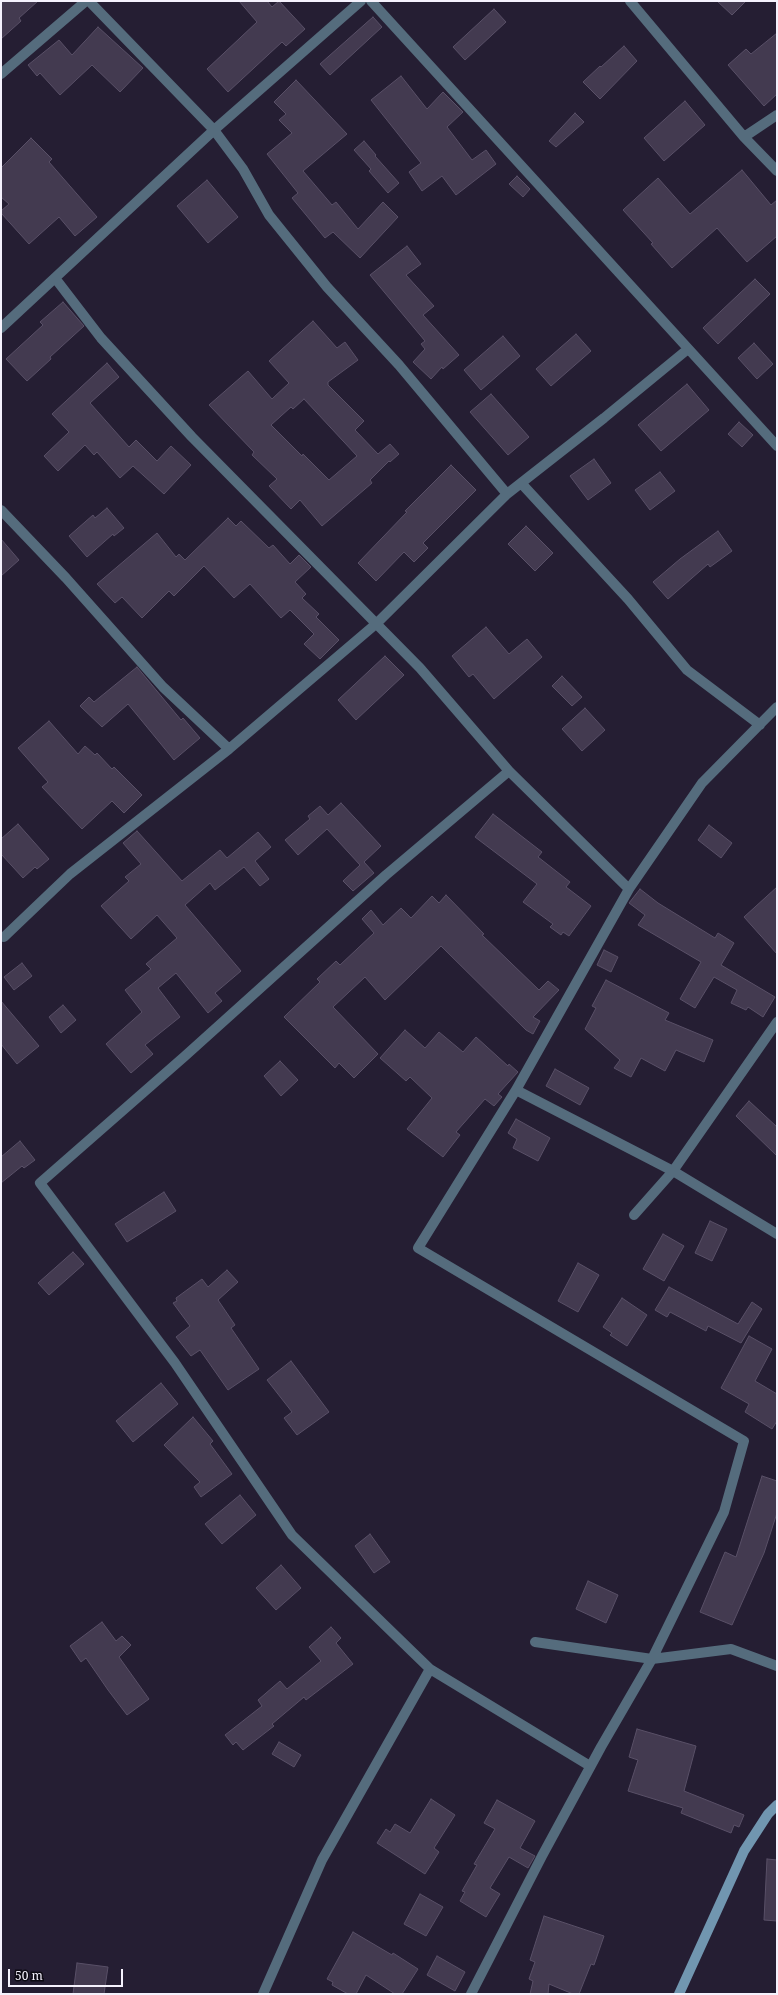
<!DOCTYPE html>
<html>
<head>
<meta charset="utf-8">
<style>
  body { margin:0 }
  #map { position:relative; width:778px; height:1995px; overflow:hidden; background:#251e33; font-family:"Noto Serif",serif }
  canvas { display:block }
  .frame { position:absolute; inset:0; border:2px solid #f5f2fd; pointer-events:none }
  .scale { position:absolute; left:8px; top:1969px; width:115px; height:18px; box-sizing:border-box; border:2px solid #f5f2fd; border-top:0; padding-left:5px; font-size:12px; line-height:14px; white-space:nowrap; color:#f5f2fd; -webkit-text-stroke:3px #0d0a13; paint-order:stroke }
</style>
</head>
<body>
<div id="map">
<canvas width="778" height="1995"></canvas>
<div class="frame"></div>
<div class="scale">50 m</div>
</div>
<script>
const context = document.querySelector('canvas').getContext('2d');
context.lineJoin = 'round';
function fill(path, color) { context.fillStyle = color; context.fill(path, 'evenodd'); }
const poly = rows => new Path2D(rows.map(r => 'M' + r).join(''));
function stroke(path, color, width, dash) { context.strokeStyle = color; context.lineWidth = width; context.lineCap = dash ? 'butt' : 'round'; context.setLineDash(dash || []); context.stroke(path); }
const building = poly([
  [1,1,38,1,19,18,21,21,1,39,1,1],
  [239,1,267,1,272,7,279,1,305,29,286,46,282,42,228,92,207,69,257,22,239,1],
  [717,1,746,1,732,15,717,1],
  [494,9,506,22,465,60,453,47,494,9],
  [373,17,382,27,330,75,320,64,373,17],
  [98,27,143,68,120,92,92,65,60,95,40,73,37,76,28,65,59,40,72,55,98,27],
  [777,33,777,94,764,106,728,65,746,49,751,54,777,33],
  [624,46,637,61,600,99,583,82,600,66,601,67,624,46],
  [401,76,427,109,443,92,463,112,447,127,472,160,486,150,496,164,456,195,442,176,422,191,409,172,421,163,371,100,401,76],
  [296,80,347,134,303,171,332,205,336,202,358,229,383,202,398,217,360,258,333,232,325,238,292,198,298,193,267,154,292,133,279,120,286,114,274,102,296,80],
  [685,101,705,125,664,161,644,138,685,101],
  [575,113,584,122,556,147,549,141,575,113],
  [31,138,52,159,49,162,97,217,75,236,59,217,29,244,1,213,1,211,9,204,1,197,1,168,31,138],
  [364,141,376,155,375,156,399,183,388,193,369,171,371,169,354,150,364,141],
  [742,170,771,205,777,200,777,236,747,262,717,228,672,268,651,244,653,243,623,210,658,178,690,214,742,170],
  [517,176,530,189,523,197,509,184,517,176],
  [207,180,238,217,208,243,177,206,207,180],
  [407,246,421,264,406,275,434,306,423,315,459,355,443,369,442,367,431,379,413,362,425,349,421,344,425,341,370,275,407,246],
  [755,279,770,294,718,344,703,328,755,279],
  [63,302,84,326,50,357,51,359,27,381,6,359,43,325,40,322,63,302],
  [313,321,337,348,345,342,358,360,328,382,328,385,364,421,355,430,378,454,390,444,399,454,390,462,389,461,370,480,372,483,322,526,300,500,291,509,269,486,277,479,252,455,254,452,209,405,248,371,272,399,289,383,269,361,313,321],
  [304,399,357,456,329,480,303,454,302,456,271,425,291,407,293,409,304,399],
  [576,334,591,351,551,386,536,369,576,334],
  [503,336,520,356,481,390,464,370,503,336],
  [754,343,773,364,757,379,738,358,754,343],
  [107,363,119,377,90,403,129,447,136,440,157,461,171,446,191,465,164,494,133,466,120,478,97,452,94,455,85,445,58,471,44,456,69,432,52,414,107,363],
  [687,384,709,410,661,451,638,425,687,384],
  [491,394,529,437,508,455,470,412,491,394],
  [739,422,753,435,742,447,728,434,739,422],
  [594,459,611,483,588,500,570,476,594,459],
  [451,465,476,490,423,543,428,548,414,562,404,552,376,581,358,563,407,512,405,511,451,465],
  [660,472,675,491,650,510,635,490,660,472],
  [107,508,124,528,114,536,113,534,87,557,69,536,93,515,95,518,107,508],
  [228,518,236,526,241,521,269,548,273,545,290,564,299,555,311,567,295,582,306,594,302,598,319,614,316,617,339,640,320,659,304,644,314,634,290,610,281,618,250,584,234,598,204,566,174,596,169,591,142,618,122,597,115,603,97,584,157,533,176,557,179,554,185,560,228,518],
  [526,526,553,553,535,571,508,544,526,526],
  [718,531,732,551,710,567,708,564,668,599,653,582,680,559,718,531],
  [1,539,19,560,1,576,1,539],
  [486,627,509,654,527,639,542,657,494,699,473,674,469,677,452,656,486,627],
  [385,656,404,675,356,720,338,700,385,656],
  [137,667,181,720,183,718,200,738,174,760,128,704,102,727,80,706,89,697,94,702,137,667],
  [562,676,582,697,572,706,552,686,562,676],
  [585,708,605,730,582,751,562,729,585,708],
  [49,721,78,754,85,746,95,755,97,753,112,769,114,767,142,795,124,813,112,801,82,829,42,787,48,782,18,748,49,721],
  [341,803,381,846,364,862,374,873,353,891,343,881,360,865,327,829,298,855,285,840,310,819,308,816,320,806,328,815,341,803],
  [493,814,542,852,538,857,570,882,566,887,591,906,569,936,563,932,561,935,550,927,553,924,523,902,537,884,475,837,493,814],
  [18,824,49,859,37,869,35,867,23,878,1,854,1,839,18,824],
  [709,825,732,843,721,858,698,840,709,825],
  [137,831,182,881,220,850,227,858,258,832,271,847,255,861,269,879,260,886,244,867,215,890,210,883,185,905,241,971,215,993,222,1001,208,1013,176,973,158,988,180,1017,145,1045,153,1054,131,1073,106,1044,142,1012,125,990,151,969,146,964,177,938,157,915,131,939,101,906,129,881,125,877,141,864,123,843,137,831],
  [777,887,777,954,744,917,777,887],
  [640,889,658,903,715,938,718,933,734,943,721,965,775,997,763,1017,748,1007,746,1010,731,1003,737,990,714,977,695,1008,680,999,701,962,638,925,645,915,629,903,640,889],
  [446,895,484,934,482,935,539,990,548,981,559,990,533,1017,540,1021,533,1034,526,1030,441,946,385,1000,365,977,333,1007,378,1054,354,1078,339,1063,335,1068,284,1017,320,982,317,979,336,961,340,965,374,933,362,919,371,910,383,925,401,908,411,918,432,896,439,903,446,895],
  [604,950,618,957,611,972,597,965,604,950],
  [22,963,32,976,14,990,4,977,22,963],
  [606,980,669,1013,665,1020,713,1040,704,1062,676,1050,665,1071,641,1058,631,1077,614,1068,620,1060,585,1029,596,1008,592,1006,606,980],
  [1,1001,39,1046,17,1064,1,1044,1,1001],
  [63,1005,76,1020,61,1033,49,1017,63,1005],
  [405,1030,425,1048,439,1032,463,1052,476,1037,508,1066,509,1064,518,1072,498,1094,502,1097,494,1106,485,1099,456,1132,460,1135,443,1157,407,1129,432,1098,410,1077,406,1081,380,1058,405,1030],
  [280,1061,298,1080,281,1096,264,1076,280,1061],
  [555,1069,589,1088,580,1105,546,1086,555,1069],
  [749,1101,777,1127,777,1156,736,1116,749,1101],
  [516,1119,550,1138,538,1161,513,1148,517,1139,508,1133,516,1119],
  [20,1141,35,1160,24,1168,22,1166,1,1183,1,1157,20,1141],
  [164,1192,176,1211,127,1242,115,1224,164,1192],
  [710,1221,727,1229,712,1261,695,1253,710,1221],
  [663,1234,684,1246,664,1281,643,1269,663,1234],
  [73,1252,84,1264,49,1295,38,1283,73,1252],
  [578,1263,599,1275,578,1312,558,1301,578,1263],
  [227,1270,238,1282,218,1300,235,1325,231,1328,259,1369,228,1390,200,1350,191,1356,176,1337,190,1326,173,1303,177,1301,176,1298,202,1279,208,1287,227,1270],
  [669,1287,738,1324,752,1302,762,1309,741,1343,708,1326,706,1331,670,1312,667,1317,655,1310,669,1287],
  [622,1298,647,1315,627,1346,610,1335,612,1333,603,1327,622,1298],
  [749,1336,772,1349,755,1381,777,1394,777,1421,772,1429,745,1412,749,1404,721,1388,749,1336],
  [291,1361,329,1412,297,1435,284,1418,292,1412,267,1380,291,1361],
  [161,1383,178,1404,133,1442,116,1421,161,1383],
  [193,1417,213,1441,210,1444,232,1474,201,1497,194,1487,200,1482,164,1445,193,1417],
  [762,1476,777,1481,777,1513,764,1553,732,1625,700,1612,725,1552,736,1557,762,1476],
  [240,1495,256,1515,222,1544,205,1524,240,1495],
  [370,1534,390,1562,374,1573,355,1546,370,1534],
  [281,1565,301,1588,276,1610,256,1588,281,1565],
  [588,1581,618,1595,606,1623,576,1609,588,1581],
  [102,1622,116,1641,122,1636,131,1645,119,1657,149,1699,127,1715,108,1690,86,1658,81,1662,70,1646,102,1622],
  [331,1627,341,1638,336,1643,353,1664,306,1700,304,1697,272,1724,274,1726,243,1750,236,1742,233,1745,225,1735,262,1706,258,1700,280,1681,287,1689,321,1661,309,1647,331,1627],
  [637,1729,696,1746,684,1791,744,1815,739,1827,734,1825,731,1833,681,1813,683,1808,628,1791,638,1760,629,1757,637,1729],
  [279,1742,301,1755,294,1767,272,1754,279,1742],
  [431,1799,455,1815,434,1848,439,1852,425,1874,377,1843,386,1829,390,1832,395,1824,410,1833,431,1799],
  [497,1800,535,1821,520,1848,535,1856,528,1868,509,1857,490,1888,500,1894,486,1917,460,1901,465,1892,462,1891,477,1865,474,1864,495,1829,484,1823,497,1800],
  [767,1859,777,1860,777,1921,764,1920,767,1859],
  [420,1894,443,1907,426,1936,404,1924,420,1894],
  [544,1916,604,1936,594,1965,591,1964,579,1994,573,1994,549,1984,548,1994,530,1994,533,1981,529,1979,535,1962,530,1960,544,1916],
  [353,1932,392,1955,393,1953,418,1969,402,1994,395,1994,366,1975,356,1994,348,1994,332,1985,333,1982,327,1979,353,1932],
  [437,1956,465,1972,455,1991,427,1975,437,1956],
  [77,1963,108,1967,104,1994,73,1994,77,1963]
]);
fill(building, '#433a50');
stroke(building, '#595067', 1);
stroke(poly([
  [89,1,214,130,243,169,269,215,327,287,399,365,507,494],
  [371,1,777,446],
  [630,1,744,137,777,171],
  [1,74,86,1],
  [744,137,777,115],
  [55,278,101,338,192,437,420,668,509,771,629,889,516,1090,673,1171,777,1234],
  [1,328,214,130,361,1],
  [521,483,628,599,687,670,760,725],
  [1,510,66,578,163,687,229,749],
  [629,889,702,783,777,707],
  [4,937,70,874,229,749,377,623,507,494,604,418,688,349],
  [634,1215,673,1171,777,1022],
  [535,1642,652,1659,731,1649,777,1666],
  [430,1669,292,1535,175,1363,40,1183,185,1056,386,875,509,771],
  [263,1994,322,1860,430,1669,590,1766],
  [471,1994,542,1856,601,1747,652,1659,724,1512,744,1441,418,1248,516,1090]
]), '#556c7d', 10);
stroke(poly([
  [679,1994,744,1851,768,1814,777,1805]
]), '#7196b0', 10);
</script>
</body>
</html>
